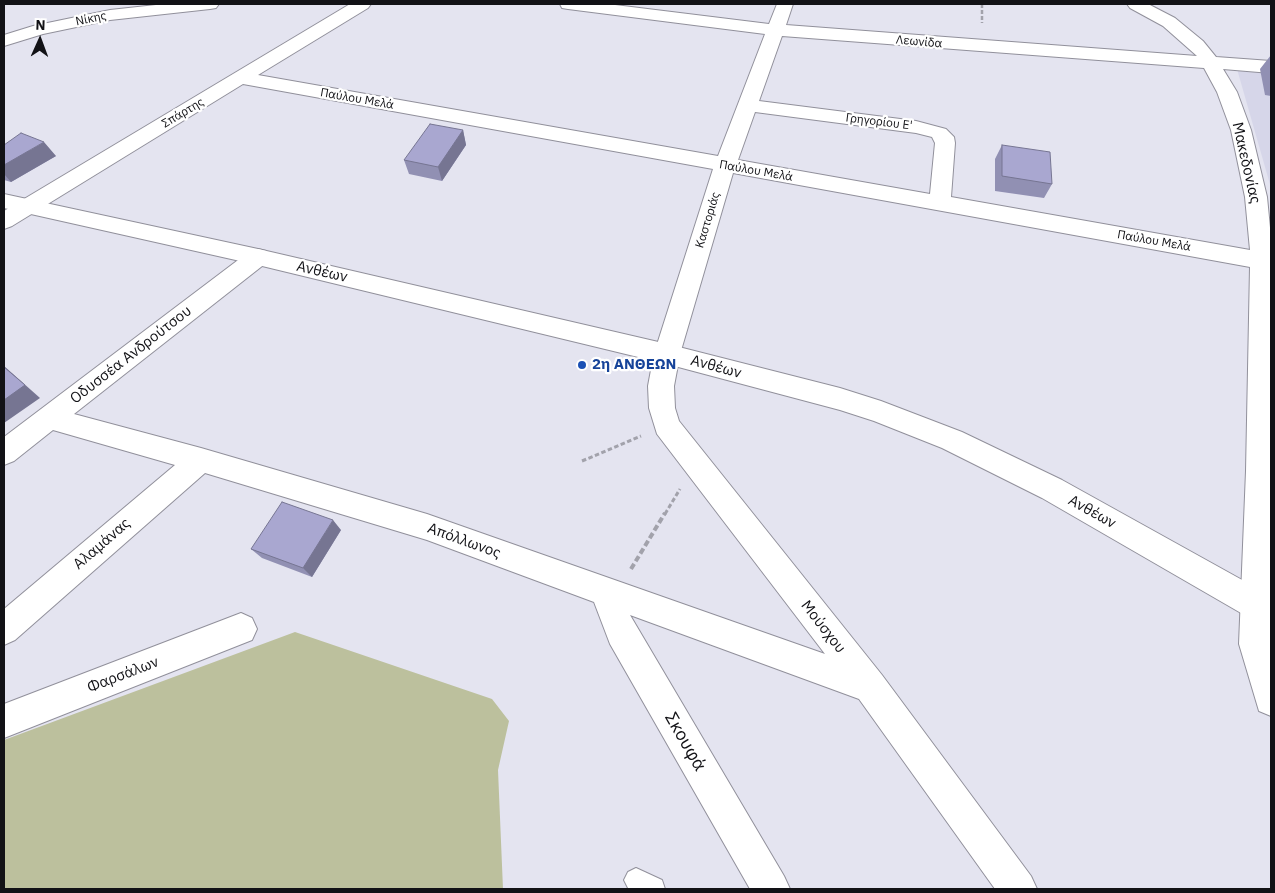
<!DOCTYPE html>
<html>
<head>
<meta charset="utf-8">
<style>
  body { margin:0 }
  #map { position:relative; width:1275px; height:893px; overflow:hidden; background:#e4e4f0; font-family:"IBM Plex Sans",sans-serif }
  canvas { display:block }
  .frame { position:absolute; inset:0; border:5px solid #121216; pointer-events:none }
  .north { position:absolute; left:15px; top:15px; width:50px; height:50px; -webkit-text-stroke:4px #fff; paint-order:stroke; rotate:2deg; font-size:14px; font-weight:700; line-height:20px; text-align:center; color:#121216 }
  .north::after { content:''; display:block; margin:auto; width:18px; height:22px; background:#121216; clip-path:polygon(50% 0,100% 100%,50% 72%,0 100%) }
</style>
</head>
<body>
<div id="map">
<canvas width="1275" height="893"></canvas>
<div class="frame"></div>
<div class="north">N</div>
</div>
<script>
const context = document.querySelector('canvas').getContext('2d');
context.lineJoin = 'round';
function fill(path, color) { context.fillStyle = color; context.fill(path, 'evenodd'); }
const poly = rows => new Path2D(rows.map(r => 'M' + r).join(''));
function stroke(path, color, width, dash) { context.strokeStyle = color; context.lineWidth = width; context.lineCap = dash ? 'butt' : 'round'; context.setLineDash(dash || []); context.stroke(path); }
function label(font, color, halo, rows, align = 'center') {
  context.font = font + ' "IBM Plex Sans",sans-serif'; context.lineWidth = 4.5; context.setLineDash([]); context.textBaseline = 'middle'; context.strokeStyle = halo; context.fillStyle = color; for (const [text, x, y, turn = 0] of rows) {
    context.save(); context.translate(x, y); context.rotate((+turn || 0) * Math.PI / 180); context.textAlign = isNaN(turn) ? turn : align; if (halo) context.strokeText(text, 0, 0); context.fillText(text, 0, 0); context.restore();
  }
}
fill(poly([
  [1237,69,1271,70,1271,188]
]), '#d6d6e9');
fill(poly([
  [295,632,492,699,509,721,498,770,503,889,4,889,4,740]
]), '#bcc09d');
const lane = poly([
  [636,868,662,880,665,889,628,888,624,880,628,872,636,868]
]);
const street = poly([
  [165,4,219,4,216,8,210,9,110,20,43,34,4,46,4,35,33,26,110,10,165,4],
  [350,4,371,4,368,8,258,75,718,156,765,34,568,9,562,8,560,4,607,4,769,24,777,4,793,4,786,25,1197,56,1163,26,1130,8,1127,4,1148,4,1175,18,1203,41,1216,57,1271,61,1271,73,1223,69,1237,92,1251,130,1267,197,1271,238,1271,716,1259,711,1239,644,1246,471,1250,267,733,173,680,354,674,386,675,408,679,421,882,675,1031,876,1037,889,995,889,859,699,630,615,784,876,790,889,750,889,610,644,594,602,427,540,205,473,15,640,4,645,4,609,175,465,53,430,14,461,4,465,4,437,250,251,258,249,266,251,270,257,266,263,74,414,201,448,427,514,825,654,657,434,649,408,648,386,654,354,713,169,243,84,12,226,4,229,4,211,350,4],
  [782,36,1204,68,1217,92,1231,130,1245,197,1250,250,951,197,955,143,954,137,946,129,916,121,759,101,782,36],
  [755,112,916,133,932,137,935,143,930,194,738,160,755,112],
  [241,613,252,618,257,629,252,640,4,738,4,704,241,613]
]);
const secondary = poly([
  [4,194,258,249,667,344,840,388,881,401,962,432,1062,480,1271,596,1271,628,1260,624,1042,498,942,448,874,421,840,410,667,364,258,265,4,208,4,194]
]);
stroke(lane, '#91909b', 2);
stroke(street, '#91909b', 2);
stroke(secondary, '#91909b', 2);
stroke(poly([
  [982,4,982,23]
]), '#a2a2ab', 2.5, [4, 2]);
stroke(poly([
  [582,461,641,436],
  [665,514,680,489]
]), '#a2a2ab', 3, [4.5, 2.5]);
stroke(poly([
  [631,569,665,513]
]), '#a2a2ab', 4, [6, 3]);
fill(lane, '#fff');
fill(street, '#fff');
fill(secondary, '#fff');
fill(poly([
  [1271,55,1271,96,1265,95,1260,69],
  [463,130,466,145,442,181,409,174,404,160],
  [4,145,56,156,11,182,4,180],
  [1002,145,1052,184,1044,198,995,191,995,159],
  [341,530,312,577,262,558,251,549]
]), '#9190b3');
fill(poly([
  [463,130,466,145,442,181,438,167],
  [44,142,56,156,11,182,4,174,4,165],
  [4,366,40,398,4,423],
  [333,520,341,530,312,577,303,568]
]), '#767592');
const building = poly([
  [430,124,463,130,438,167,404,160,430,124],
  [21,133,44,142,4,165,4,145,21,133],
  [1002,145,1050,152,1052,184,1002,176,1002,145],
  [4,367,25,385,4,400,4,367],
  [282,502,333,520,303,568,251,549,282,502]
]);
fill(building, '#a9a7d0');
stroke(building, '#767592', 1);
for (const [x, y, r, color] of [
  [582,365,5,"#1a4fb4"]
]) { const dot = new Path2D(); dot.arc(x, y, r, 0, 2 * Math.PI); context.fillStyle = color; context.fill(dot); stroke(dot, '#fff', 2); }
label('12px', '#121216', '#fff', [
  ["Νίκης",91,19,-12],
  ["Λεωνίδα",919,42,5],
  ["Παύλου Μελά",357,99,10],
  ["Σπάρτης",183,113,-31],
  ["Γρηγορίου Ε'",879,122,7],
  ["Παύλου Μελά",756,171,10],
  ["Καστοριάς",708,220,-73],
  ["Παύλου Μελά",1154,241,10]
]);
label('15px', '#121216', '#fff', [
  ["Μακεδονίας",1246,163,77],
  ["Ανθέων",322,272,13],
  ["Οδυσσέα Ανδρούτσου",131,355,-38],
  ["Ανθέων",716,367,15],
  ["Ανθέων",1092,512,29],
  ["Απόλλωνος",464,541,20],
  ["Αλαμάνας",102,544,-41],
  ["Μούσχου",823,627,52],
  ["Φαρσάλων",123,675,-21]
]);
label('bold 15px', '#164399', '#fff', [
  ["2η ΑΝΘΕΩΝ",592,365]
], 'left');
label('18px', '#121216', '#fff', [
  ["Σκουφά",685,742,60]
]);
</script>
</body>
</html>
